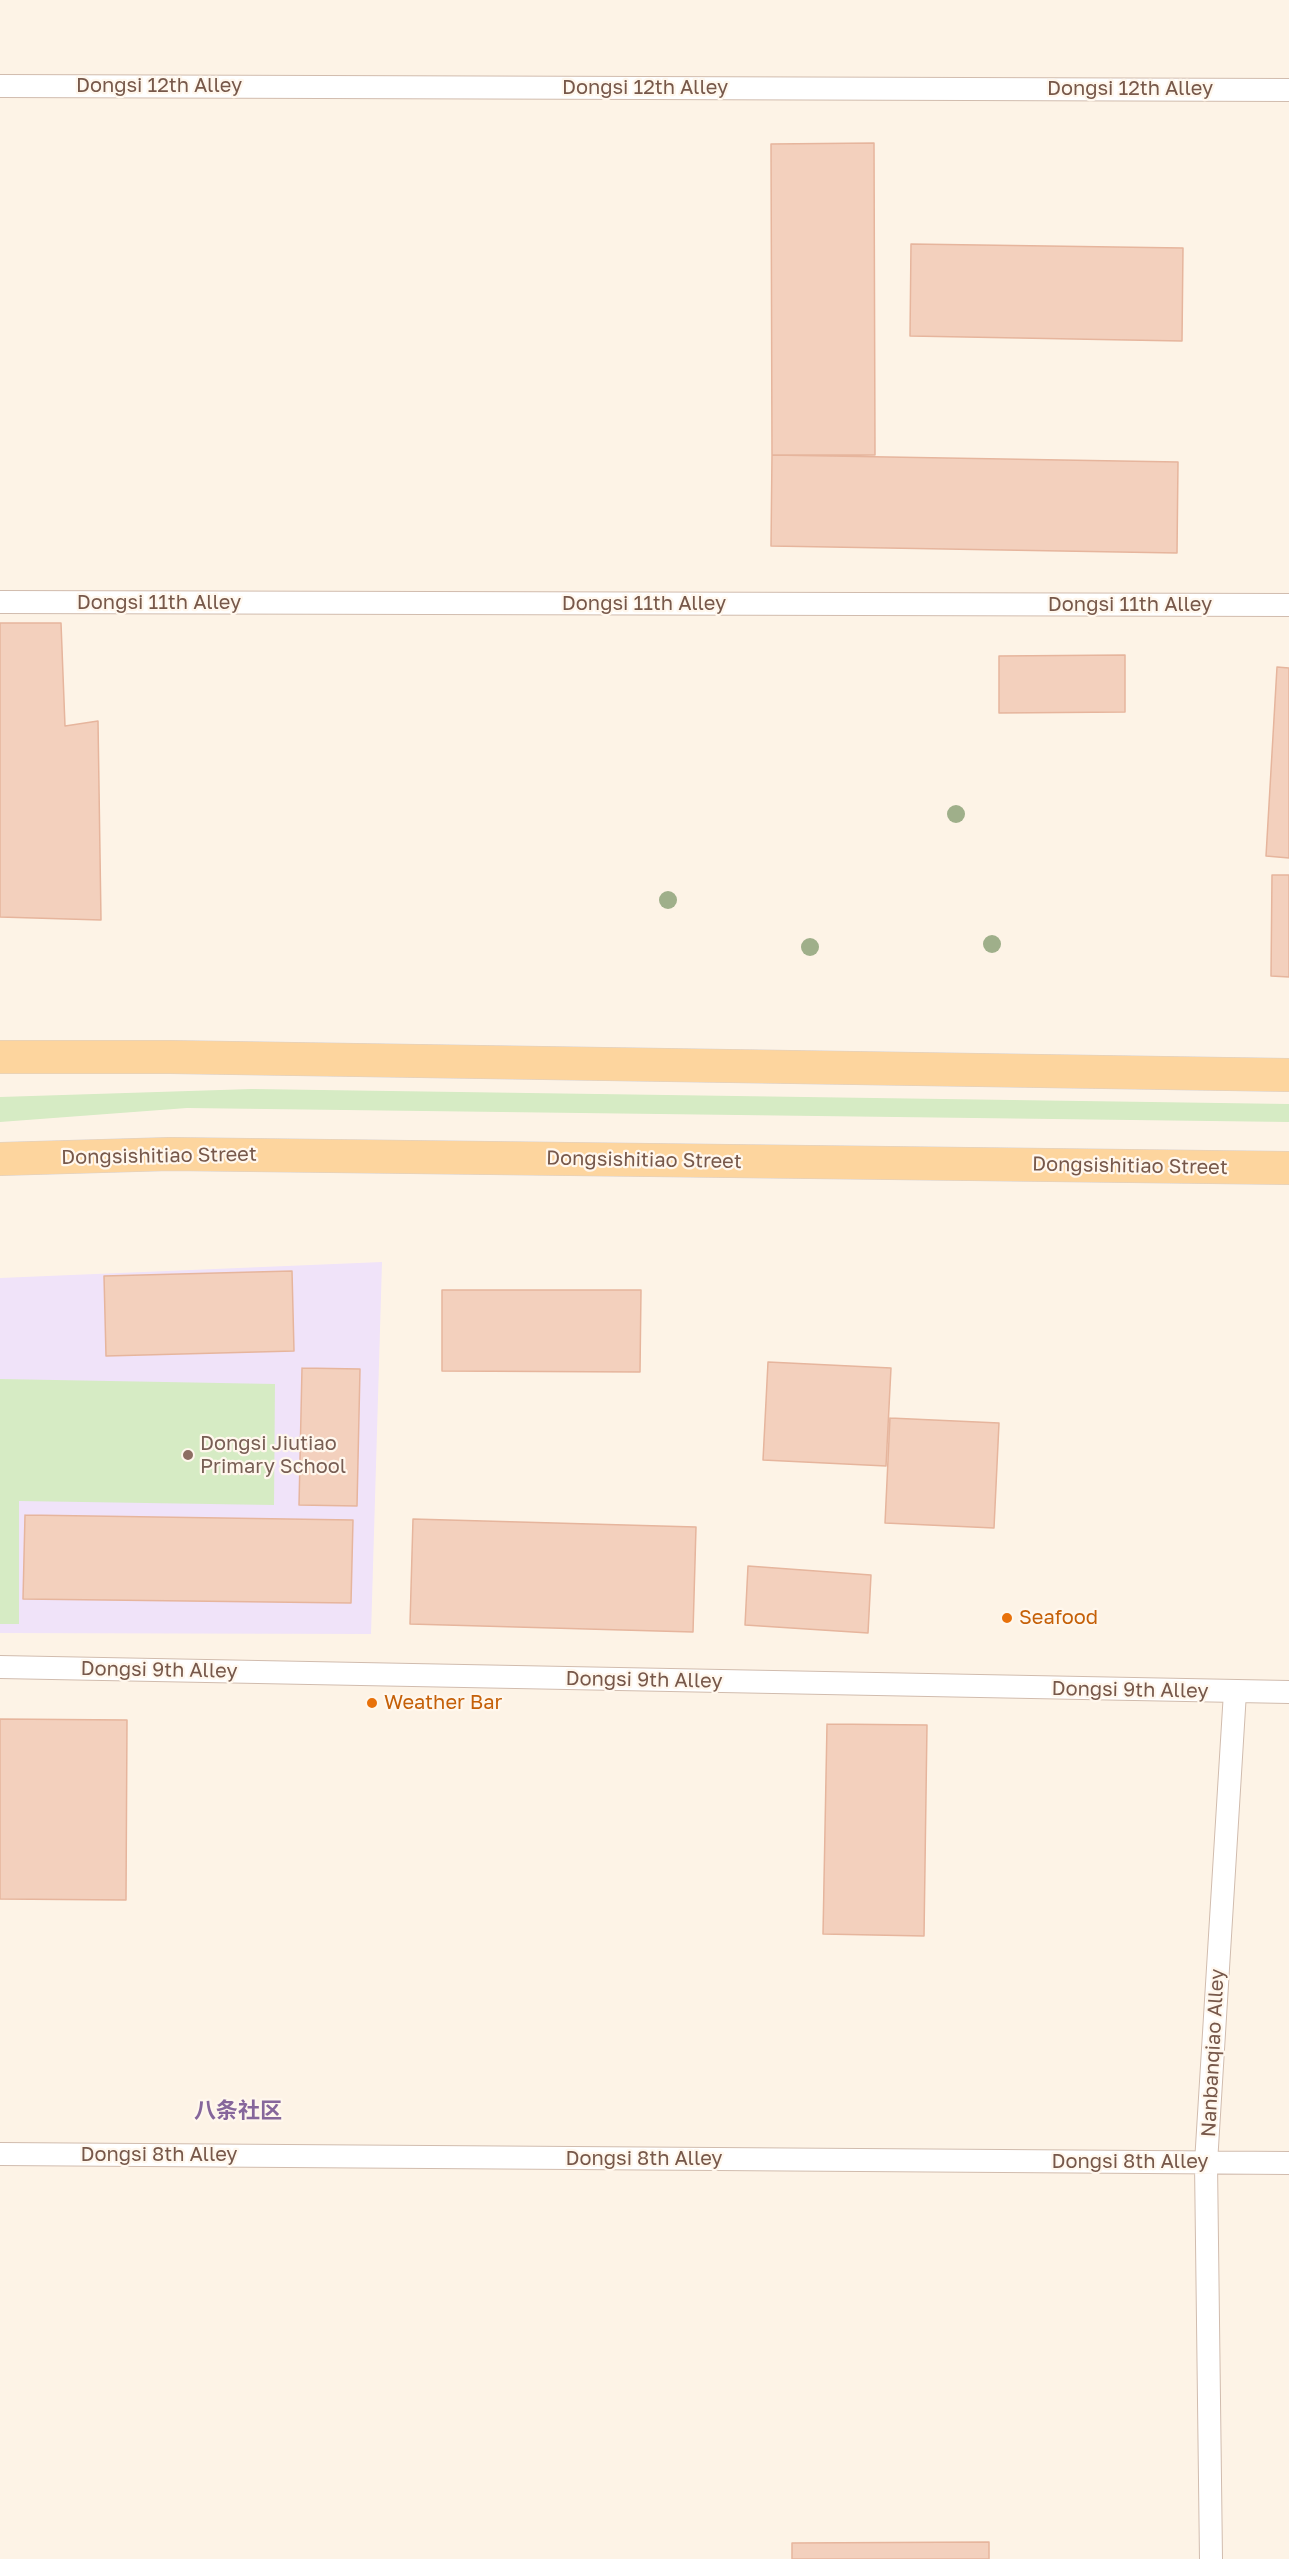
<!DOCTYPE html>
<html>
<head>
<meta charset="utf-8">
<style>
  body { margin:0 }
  canvas { display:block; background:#fdf3e6 }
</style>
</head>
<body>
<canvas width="1289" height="2559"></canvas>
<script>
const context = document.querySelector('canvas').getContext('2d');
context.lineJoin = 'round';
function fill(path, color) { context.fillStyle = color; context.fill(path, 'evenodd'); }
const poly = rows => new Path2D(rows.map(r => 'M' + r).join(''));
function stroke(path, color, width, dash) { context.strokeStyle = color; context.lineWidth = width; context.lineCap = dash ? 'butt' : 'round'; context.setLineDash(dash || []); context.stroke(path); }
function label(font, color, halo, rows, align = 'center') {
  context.font = font + ' "Golos Text","Noto Sans SC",sans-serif'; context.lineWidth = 4.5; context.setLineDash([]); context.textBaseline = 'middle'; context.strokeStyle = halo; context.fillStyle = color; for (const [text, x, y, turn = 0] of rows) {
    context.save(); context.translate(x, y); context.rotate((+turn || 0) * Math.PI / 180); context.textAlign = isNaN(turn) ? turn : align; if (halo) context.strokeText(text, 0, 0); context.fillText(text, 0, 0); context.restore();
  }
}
fill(poly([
  [382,1262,371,1634,0,1633,0,1278]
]), '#f0e3f9');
fill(poly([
  [252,1089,1289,1104,1289,1122,187,1108,0,1122,0,1097],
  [0,1379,275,1384,274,1505,19,1501,19,1624,0,1624]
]), '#d6ebc4');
const building = poly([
  [874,143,875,455,772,455,771,144,874,143],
  [911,244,1183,248,1182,341,910,336,911,244],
  [772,455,1178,462,1177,553,771,546,772,455],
  [0,623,61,623,65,726,98,721,101,920,0,917,0,623],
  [1125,655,1125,712,999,713,999,656,1125,655],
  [1277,667,1289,668,1289,858,1266,856,1277,667],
  [1272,875,1289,875,1289,977,1271,976,1272,875],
  [292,1271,294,1351,106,1356,104,1276,292,1271],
  [442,1290,641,1290,640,1372,442,1371,442,1290],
  [768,1362,891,1368,886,1466,763,1460,768,1362],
  [302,1368,360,1369,357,1506,299,1505,302,1368],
  [890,1418,999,1423,994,1528,885,1523,890,1418],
  [25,1515,353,1520,351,1603,23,1599,25,1515],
  [413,1519,696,1527,693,1632,410,1624,413,1519],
  [748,1566,871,1575,868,1633,745,1625,748,1566],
  [0,1719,127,1720,126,1900,0,1899,0,1719],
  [827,1724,927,1725,924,1936,823,1934,827,1724],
  [989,2542,989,2559,792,2559,792,2543,989,2542]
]);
fill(building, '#f3d0bd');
stroke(building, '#e6b59d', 1.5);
const service = poly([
  [0,86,1289,90],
  [0,602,1289,605],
  [0,1667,1289,1692],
  [0,2154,1289,2163],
  [1211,2559,1206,2163,1235,1692]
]);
const primary = poly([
  [0,1057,170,1057,1289,1075],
  [0,1159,170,1154,1289,1168]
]);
stroke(service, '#d1bcae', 24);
stroke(primary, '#d9d0cc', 34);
stroke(service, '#fff', 22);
stroke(primary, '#fdd59e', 33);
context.fillStyle = '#9faf8a';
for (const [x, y] of [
  [956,814],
  [668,900],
  [992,944],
  [810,947]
]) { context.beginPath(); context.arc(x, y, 9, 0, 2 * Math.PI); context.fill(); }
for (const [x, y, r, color] of [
  [188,1455,6,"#8d6e63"],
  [1007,1618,6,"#e8710a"],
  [372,1703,6,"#e8710a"]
]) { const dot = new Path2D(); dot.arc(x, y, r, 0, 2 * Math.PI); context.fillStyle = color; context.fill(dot); stroke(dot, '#fff7ed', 2); }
label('20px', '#77584a', '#fff7ed', [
  ["Dongsi 12th Alley",159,86],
  ["Dongsi 12th Alley",645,88],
  ["Dongsi 12th Alley",1130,89],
  ["Dongsi 11th Alley",159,603],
  ["Dongsi 11th Alley",644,604],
  ["Dongsi 11th Alley",1130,605],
  ["Dongsishitiao Street",159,1156,-1],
  ["Dongsishitiao Street",644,1160,1],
  ["Dongsishitiao Street",1130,1166,1],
  ["Dongsi 9th Alley",159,1670,1],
  ["Dongsi 9th Alley",644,1680,1],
  ["Dongsi 9th Alley",1130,1690,1],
  ["Nanbanqiao Alley",1213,2053,-87],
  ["Dongsi 8th Alley",159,2155],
  ["Dongsi 8th Alley",644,2159],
  ["Dongsi 8th Alley",1130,2162]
]);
label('20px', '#785e54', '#fff7ed', [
  ["Dongsi Jiutiao",200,1444],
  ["Primary School",200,1467]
], 'left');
label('20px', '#c56008', '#fff7ed', [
  ["Seafood",1019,1618],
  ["Weather Bar",384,1703]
], 'left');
label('bold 22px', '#86669b', '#fff7ed', [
  ["八条社区",238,2111]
]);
</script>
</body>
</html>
